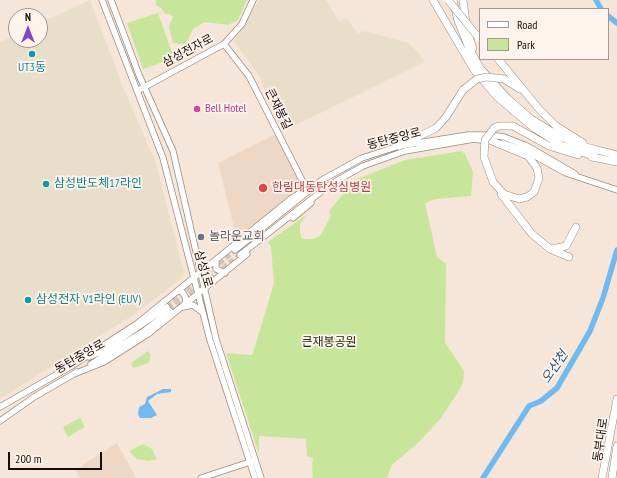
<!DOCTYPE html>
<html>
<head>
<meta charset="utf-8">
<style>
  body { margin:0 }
  #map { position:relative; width:617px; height:478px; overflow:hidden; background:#f6e6d9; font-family:"PT Sans Narrow",sans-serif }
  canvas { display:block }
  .legend { position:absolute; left:479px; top:8px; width:130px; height:52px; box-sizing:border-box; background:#fef4ed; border:1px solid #a09892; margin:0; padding:5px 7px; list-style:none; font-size:12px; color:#140e0a }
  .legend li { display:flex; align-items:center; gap:8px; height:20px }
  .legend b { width:20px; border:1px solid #a09892 }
  .north { position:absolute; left:8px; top:8px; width:40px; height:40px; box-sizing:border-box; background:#fef4ed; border:1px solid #a09892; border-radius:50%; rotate:0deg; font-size:11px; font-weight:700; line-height:16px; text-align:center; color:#140e0a }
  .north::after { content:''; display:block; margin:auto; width:14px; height:18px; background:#8348be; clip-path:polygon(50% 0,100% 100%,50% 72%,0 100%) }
  .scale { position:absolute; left:8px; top:452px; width:94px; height:18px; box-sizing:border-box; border:2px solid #140e0a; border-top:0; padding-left:5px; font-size:12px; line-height:14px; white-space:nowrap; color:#140e0a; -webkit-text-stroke:3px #fef4ed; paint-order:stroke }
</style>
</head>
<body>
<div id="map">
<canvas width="617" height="478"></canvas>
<ul class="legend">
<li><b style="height:5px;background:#fff"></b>Road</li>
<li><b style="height:11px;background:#c8e69b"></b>Park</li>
</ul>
<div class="north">N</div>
<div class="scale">200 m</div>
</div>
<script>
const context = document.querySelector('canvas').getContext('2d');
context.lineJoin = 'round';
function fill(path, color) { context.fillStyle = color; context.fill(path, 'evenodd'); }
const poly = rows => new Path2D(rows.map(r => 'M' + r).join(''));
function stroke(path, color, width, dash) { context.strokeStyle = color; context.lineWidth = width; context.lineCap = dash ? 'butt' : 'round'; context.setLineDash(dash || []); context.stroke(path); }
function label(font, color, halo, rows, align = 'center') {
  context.font = font + ' "PT Sans Narrow","Noto Sans KR",sans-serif'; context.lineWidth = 3.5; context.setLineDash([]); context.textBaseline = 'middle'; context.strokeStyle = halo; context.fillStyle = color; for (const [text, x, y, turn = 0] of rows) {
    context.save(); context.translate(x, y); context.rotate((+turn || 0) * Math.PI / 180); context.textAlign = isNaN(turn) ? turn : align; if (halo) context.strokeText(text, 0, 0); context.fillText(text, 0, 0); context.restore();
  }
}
fill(poly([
  [90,0,123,87,156,163,184,273,182,278,135,314,0,399,0,42,16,35,16,40,40,40,40,23],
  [259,0,326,0,339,22,347,18,358,34,365,31,408,43,419,53,424,62,282,132,259,76,234,41]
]), '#e9dec9');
fill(poly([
  [276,134,301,186,300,191,237,240,218,163],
  [117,443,136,478,80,478,75,470]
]), '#eed7c5');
fill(poly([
  [156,0,247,0,238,20,228,25,205,22,193,29,186,44,179,44,173,43,169,27,170,23,173,17,170,14,165,14,162,9,156,5],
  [158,13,174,58,143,69,127,23],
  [461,151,465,154,473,172,471,196,436,199,425,203,437,257,446,264,445,342,464,371,463,383,458,392,441,418,419,442,392,465,387,478,311,478,313,477,312,467,313,458,307,456,306,439,259,436,259,454,226,353,251,355,253,353,274,283,271,247,268,242,306,215,300,224,300,232,302,239,313,239,320,236,331,216,329,211,348,188,347,183,405,160],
  [148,351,151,355,149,363,133,368,131,363],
  [80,418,85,427,68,437,63,427],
  [143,444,152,449,157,459,149,461,137,459,129,451]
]), '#c8e69b');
fill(poly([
  [163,389,171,389,171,392,157,394,148,401,157,415,151,418,140,418,138,414,139,407,145,404,147,397]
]), '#71b9ee');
stroke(poly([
  [596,0,601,9],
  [608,16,617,23],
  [483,478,529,406,541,401,557,388,590,331,603,298,617,250]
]), '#71b9ee', 5.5);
stroke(poly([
  [167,307,235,250],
  [170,311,240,255]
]), '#d4c6ba', 5.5, [5.5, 3]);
const secondary = poly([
  [102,0,163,158,210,340,255,478],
  [111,0,139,75,173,151,216,339,261,478],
  [224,44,249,76,306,188],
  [137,91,224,44,242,24,253,0],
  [503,143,526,151,566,173,617,190],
  [293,218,311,203],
  [235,250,322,180,362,158,399,146,468,135,490,135,504,137,527,146,575,174],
  [240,255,331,184,363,166,405,151,474,139,488,141],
  [216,261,216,269,225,273],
  [178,291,182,292,185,296,186,301,184,305],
  [183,307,193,305,202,312],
  [89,357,105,350,167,307],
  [91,364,144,331,170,311],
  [70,367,138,323,292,198,314,184],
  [74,374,104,362,148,334,247,254],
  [0,407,73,365],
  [0,421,34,397,77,372],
  [201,478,253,461]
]);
const highway = poly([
  [433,0,474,70,497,97,534,128,561,145,596,157],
  [453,0,458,21,469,48,480,68,508,99,531,119,557,135,582,146,617,155],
  [463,0,467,30,473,48],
  [498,59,539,109,556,126,583,143],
  [504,79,520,89],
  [513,126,549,146,578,155],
  [492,141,528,156,537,168,539,178,534,192,527,197,519,199,504,194,493,182],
  [399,146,436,128,446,117,463,90],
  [592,157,617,162],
  [501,194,532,234,550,249,569,257],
  [552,249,566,246,576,227],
  [602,478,617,399],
  [612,478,617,446]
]);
stroke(secondary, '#9a8b7f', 7);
stroke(highway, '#9a8b7f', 8);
stroke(secondary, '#fff', 5.5);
stroke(highway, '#fff', 7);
const highwayBridge = poly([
  [448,0,478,37],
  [463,90,477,79,487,77,504,79],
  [493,182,484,157,485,140,494,128,499,126,513,126]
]);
stroke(highwayBridge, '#9a8b7f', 8, []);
stroke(highwayBridge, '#fff', 7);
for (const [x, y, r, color] of [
  [32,54,4,"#0f9aa8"],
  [197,109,4,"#d1479c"],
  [46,184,4,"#0f9aa8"],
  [263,188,5,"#e0444e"],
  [201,237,4,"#6b7280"],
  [28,300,4,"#0f9aa8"]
]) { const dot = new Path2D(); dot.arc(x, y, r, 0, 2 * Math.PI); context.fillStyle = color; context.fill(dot); stroke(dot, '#fef4ed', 1.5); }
label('12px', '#140e0a', '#fef4ed', [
  ["삼성전자로",188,51,-28],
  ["큰재봉길",278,109,63],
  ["동탄중앙로",394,139,-14],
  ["삼성1로",203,269,74],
  ["동탄중앙로",80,357,-30],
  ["동부대로",601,440,-82]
]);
label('12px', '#0d838f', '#fef4ed', [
  ["UT3동",32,68,"center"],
  ["삼성반도체17라인",54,184],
  ["삼성전자 V1라인 (EUV)",36,300]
], 'left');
label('12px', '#b23c85', '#fef4ed', [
  ["Bell Hotel",205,109]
], 'left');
label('12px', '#be3a42', '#fef4ed', [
  ["한림대동탄성심병원",272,188]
], 'left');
label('12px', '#5b616d', '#fef4ed', [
  ["놀라운교회",209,237]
], 'left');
label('12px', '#232e0f', '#fef4ed', [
  ["큰재봉공원",329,343]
]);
label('italic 13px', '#1a4f73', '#fef4ed', [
  ["오산천",555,367,-56]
]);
</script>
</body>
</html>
